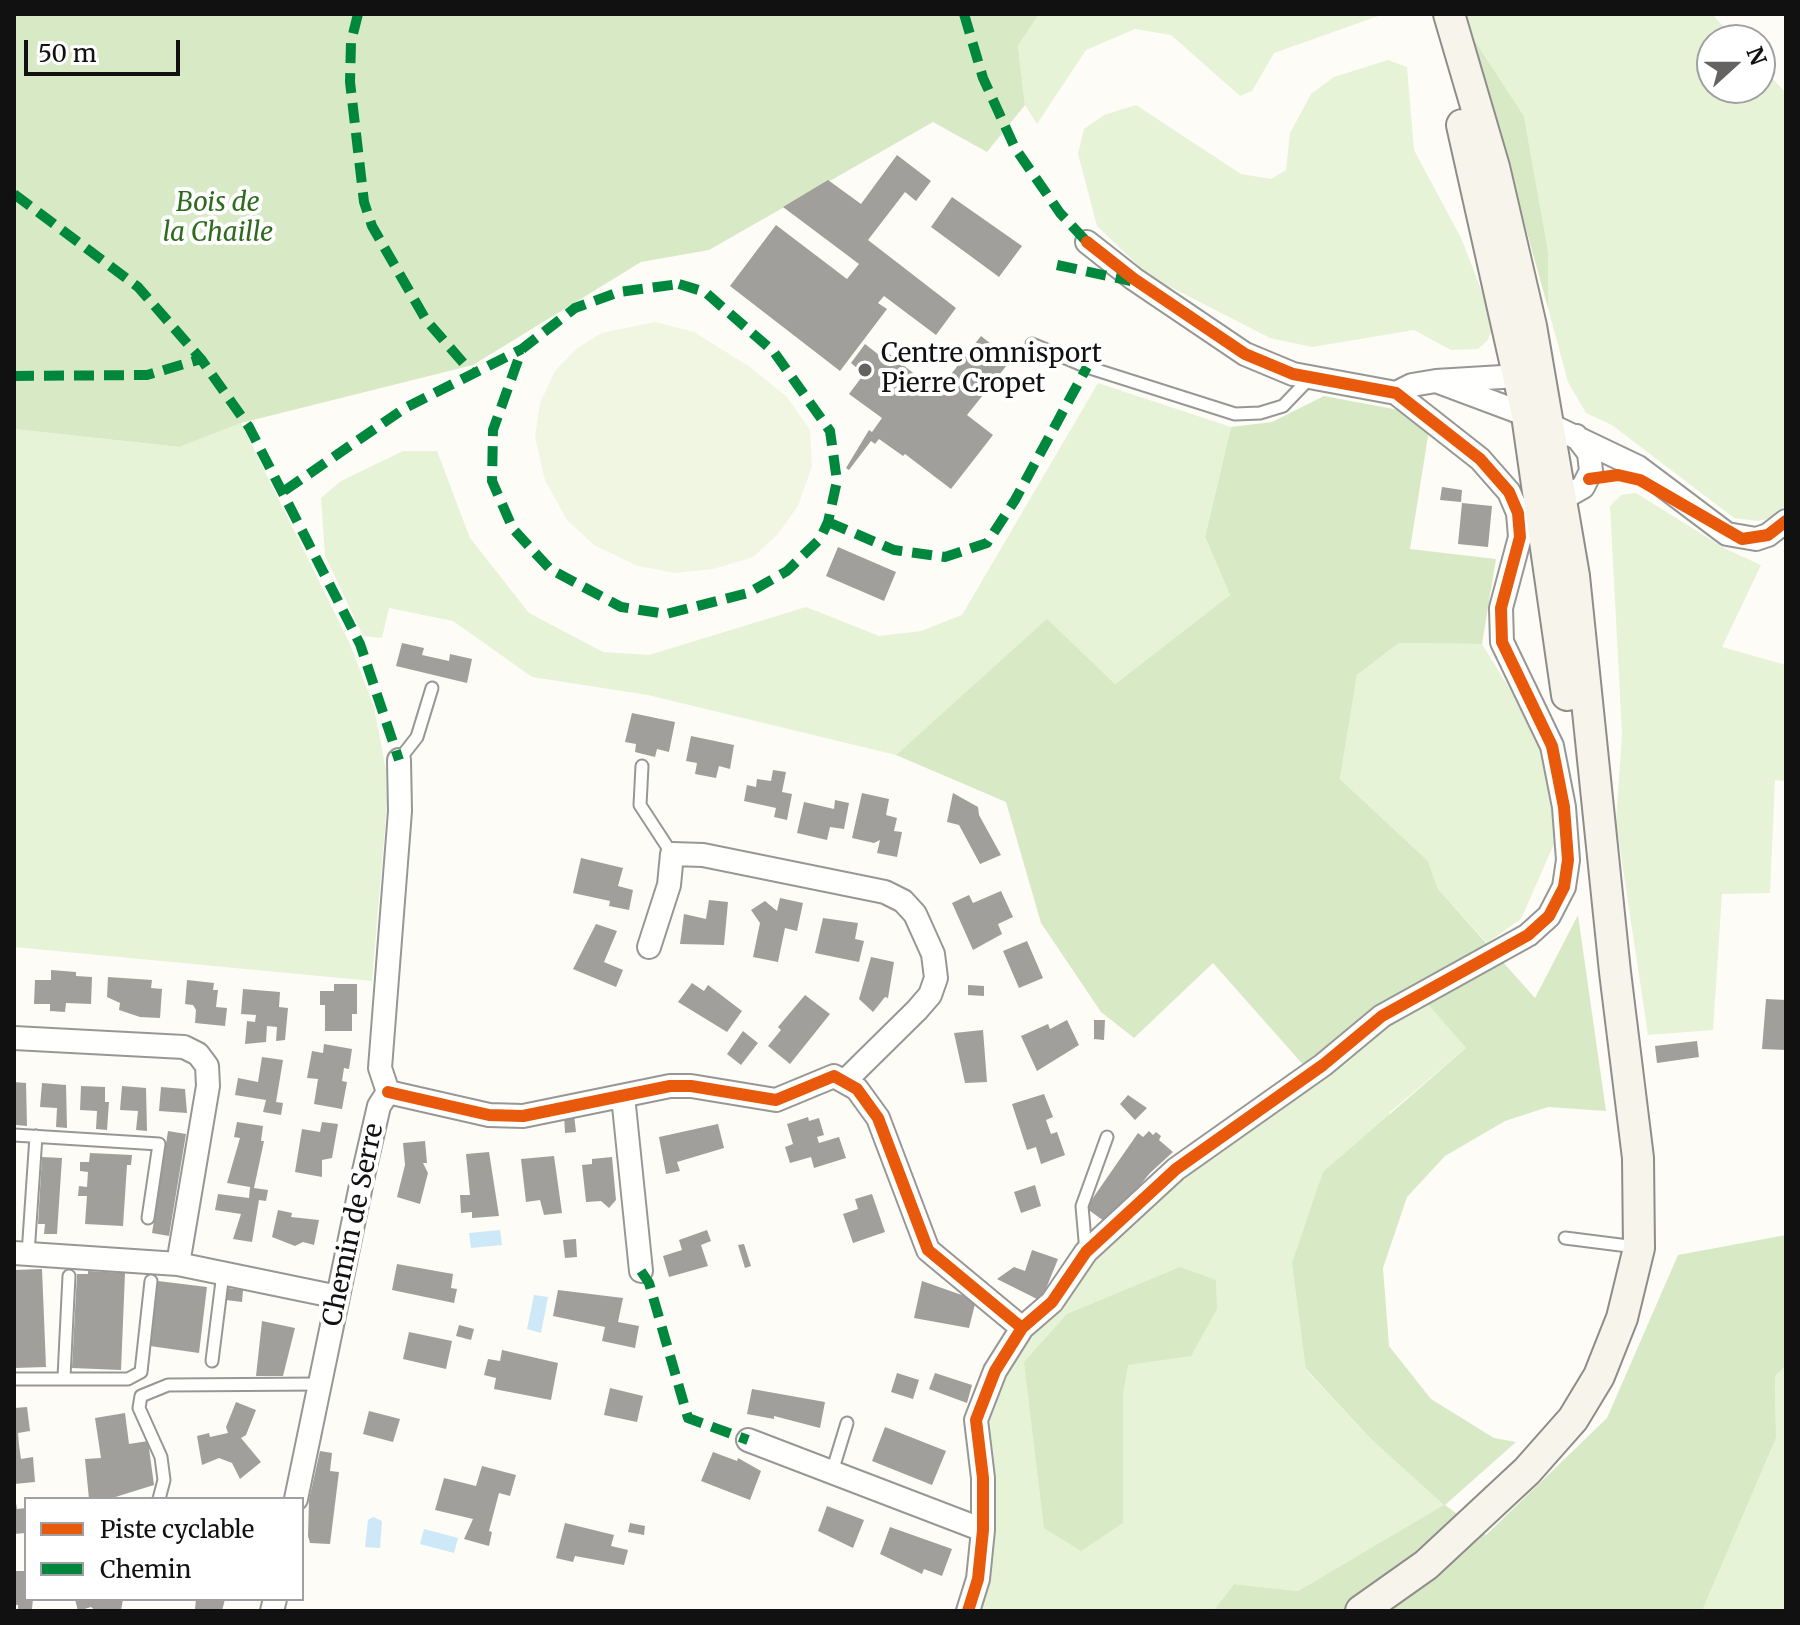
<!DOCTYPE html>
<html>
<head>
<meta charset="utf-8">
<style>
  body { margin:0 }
  #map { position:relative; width:1800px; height:1625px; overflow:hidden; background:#fdfcf7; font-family:Merriweather,serif }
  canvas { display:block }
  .frame { position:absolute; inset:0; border:16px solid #111; pointer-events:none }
  .legend { position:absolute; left:24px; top:1497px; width:280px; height:104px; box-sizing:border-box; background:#fff; border:2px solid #a0a0a0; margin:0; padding:10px 14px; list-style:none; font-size:24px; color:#111 }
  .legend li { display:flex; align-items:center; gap:16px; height:40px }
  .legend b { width:40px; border:2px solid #a0a0a0 }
  .north { position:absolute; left:1696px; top:24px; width:80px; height:80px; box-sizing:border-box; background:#fff; border:2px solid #a0a0a0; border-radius:50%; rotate:69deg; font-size:22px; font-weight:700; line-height:32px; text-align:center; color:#111 }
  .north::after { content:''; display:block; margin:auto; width:28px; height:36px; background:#646362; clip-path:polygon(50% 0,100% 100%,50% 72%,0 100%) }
  .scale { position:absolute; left:24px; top:40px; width:156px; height:36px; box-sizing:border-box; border:4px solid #111; border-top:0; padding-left:10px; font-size:24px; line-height:28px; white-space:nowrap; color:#111; -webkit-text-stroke:6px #fff; paint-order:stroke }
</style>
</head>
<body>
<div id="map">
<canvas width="1800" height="1625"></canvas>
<div class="frame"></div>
<ul class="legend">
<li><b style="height:10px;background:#e8590c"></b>Piste cyclable</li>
<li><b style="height:10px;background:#00873e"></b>Chemin</li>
</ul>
<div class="north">N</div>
<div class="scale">50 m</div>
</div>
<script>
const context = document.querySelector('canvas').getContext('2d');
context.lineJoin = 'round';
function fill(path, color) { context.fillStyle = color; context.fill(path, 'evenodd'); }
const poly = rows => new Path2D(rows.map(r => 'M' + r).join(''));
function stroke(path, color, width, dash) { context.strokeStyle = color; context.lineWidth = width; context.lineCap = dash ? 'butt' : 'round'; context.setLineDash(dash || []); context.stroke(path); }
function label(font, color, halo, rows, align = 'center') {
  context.font = font + ' Merriweather,serif'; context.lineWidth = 8; context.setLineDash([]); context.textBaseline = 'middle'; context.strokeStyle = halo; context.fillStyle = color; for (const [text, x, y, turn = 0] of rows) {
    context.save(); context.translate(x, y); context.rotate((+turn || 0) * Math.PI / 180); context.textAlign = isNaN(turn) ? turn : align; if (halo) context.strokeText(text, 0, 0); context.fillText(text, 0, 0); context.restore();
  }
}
fill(poly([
  [1039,14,1384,14,1274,53,1252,91,1240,96,1171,35,1135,29,1086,50,1037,124,1025,105,1018,46],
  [1465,14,1712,14,1736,40,1712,40,1712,88,1760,88,1760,65,1786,93,1786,505,1772,518,1758,521,1734,518,1612,425,1586,413,1568,382,1548,308,1548,251,1524,116,1473,38],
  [1388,60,1407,67,1414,150,1462,240,1494,323,1488,340,1478,349,1451,350,1414,330,1312,347,1270,338,1149,276,1097,226,1078,154,1084,129,1104,115,1136,105,1241,174,1271,179,1286,170,1290,133,1311,94,1334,77],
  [1098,383,1231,427,1205,537,1230,595,1115,684,1047,620,896,755,648,695,532,677,453,621,389,608,382,638,363,636,325,556,321,498,341,481,403,451,437,451,470,538,529,613,603,652,649,655,806,607,879,636,921,631,962,615],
  [241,423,350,644,374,707,386,770,387,803,372,981,14,947,14,429,178,447],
  [1636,493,1726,549,1761,565,1722,647,1786,665,1786,781,1775,780,1770,893,1722,894,1713,1030,1648,1035,1616,822,1622,734,1610,506,1621,495],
  [1399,643,1482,644,1540,738,1557,837,1521,919,1487,943,1438,889,1428,861,1340,779,1357,675],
  [1424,1000,1466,1048,1390,1112,1306,1370,1371,1439,1445,1505,1298,1591,1234,1584,1213,1611,975,1611,989,1563,994,1473,984,1427,997,1387,1028,1338,1053,1314,1089,1263,1189,1168],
  [1786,1366,1786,1611,1702,1611,1776,1438,1775,1376]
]), '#e7f3d7');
fill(poly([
  [14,14,1039,14,1018,46,1025,105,987,152,933,122,709,250,641,262,473,365,241,423,179,447,14,429],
  [1473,38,1524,116,1548,251,1548,308],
  [1324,396,1399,410,1429,430,1410,549,1496,559,1482,644,1399,643,1357,675,1340,779,1428,861,1438,889,1535,998,1578,915,1606,1111,1548,1107,1505,1121,1445,1156,1407,1197,1383,1268,1389,1346,1431,1399,1494,1438,1516,1442,1445,1505,1486,1535,1607,1418,1678,1255,1786,1235,1786,1366,1775,1376,1776,1438,1702,1611,1213,1611,1234,1584,1298,1591,1444,1505,1371,1439,1306,1369,1292,1263,1323,1172,1466,1048,1424,1000,1314,1077,1213,963,1134,1038,1101,1012,1041,923,1006,802,896,755,1047,619,1115,684,1230,595,1205,537,1231,427,1272,422],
  [1180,1267,1216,1280,1217,1309,1191,1356,1128,1365,1123,1394,1123,1523,1081,1551,1044,1528,1024,1362,1067,1314]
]), '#d8eac5');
fill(poly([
  [655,322,694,332,750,367,787,397,810,430,812,466,798,506,777,535,753,557,713,569,675,573,638,566,594,545,567,520,545,480,535,437,540,403,555,371,576,349,602,333]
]), '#f0f6e1');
fill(poly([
  [500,1230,502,1245,471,1248,469,1233],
  [534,1295,548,1297,541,1333,527,1329],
  [373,1517,382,1521,380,1548,365,1547,368,1520],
  [424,1529,458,1538,454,1553,420,1544]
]), '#cde8f7');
fill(poly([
  [897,155,931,181,916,201,905,192,868,240,956,308,936,335,884,296,878,303,887,309,840,371,730,286,776,225,847,279,859,264,783,207,828,180,861,204],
  [952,197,1022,246,999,277,931,227],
  [981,336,1011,360,967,415,993,435,951,489,905,454,903,456,879,439,875,444,871,441,849,470,846,468,869,430,872,432,882,418,849,394,864,374,851,363,865,344,879,355,883,349,937,392],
  [1442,487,1462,490,1461,502,1440,500],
  [1462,503,1492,506,1488,547,1458,544],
  [838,547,896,572,884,601,826,576],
  [402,643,424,648,422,655,449,661,450,654,472,659,467,683,396,666],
  [632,713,675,722,669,752,657,749,655,757,635,752,636,744,625,742],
  [691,736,734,745,730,769,719,766,716,778,695,774,697,763,686,761],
  [773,770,786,772,782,792,792,794,787,820,774,817,776,808,744,801,747,785,756,787,757,779,771,781],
  [862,793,889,799,886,815,897,818,894,831,902,832,897,857,877,853,880,840,874,843,852,838],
  [953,793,978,807,979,815,1001,855,980,864,959,825,947,822],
  [835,800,849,803,844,829,830,827,827,840,797,833,804,802,834,809],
  [581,858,623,868,618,886,633,890,629,910,609,906,610,901,573,893],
  [1001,891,1013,917,998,924,1002,934,973,950,952,903,969,895,973,903],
  [780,898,803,903,797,931,785,928,778,962,753,957,760,923,751,910,765,901,777,911],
  [709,900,728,902,724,945,680,944,684,914,706,919],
  [823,918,858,923,855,939,864,941,859,962,815,953],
  [596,924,617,931,604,962,623,970,616,987,573,969],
  [1027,941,1043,978,1019,988,1003,951],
  [871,957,894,962,888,998,885,997,873,1012,859,999],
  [51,970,76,972,76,976,92,977,91,1004,66,1003,65,1012,50,1011,50,1004,34,1004,35,980,51,980],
  [108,977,152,980,151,988,162,989,160,1018,140,1017,119,1010,120,1003,107,997],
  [187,980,214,983,213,990,218,990,216,1007,227,1008,225,1026,195,1023,196,1010,193,1005,185,1004],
  [692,983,704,991,708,985,742,1011,727,1032,678,1002],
  [334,984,357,984,357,1014,352,1014,352,1031,325,1031,325,1005,320,1005,320,991,334,991],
  [968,985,984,986,984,996,968,995],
  [243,989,280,992,279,1007,288,1008,285,1040,276,1041,277,1027,267,1026,266,1042,245,1044,247,1021,255,1022,256,1015,241,1014],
  [805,995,830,1014,790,1064,768,1046,781,1030,778,1027],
  [1766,999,1786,1000,1786,1050,1762,1049],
  [1067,1020,1079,1045,1037,1071,1021,1036,1048,1024,1050,1029],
  [1094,1020,1105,1020,1104,1040,1094,1039],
  [983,1030,987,1082,965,1083,954,1033],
  [743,1031,758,1043,741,1065,727,1054],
  [1697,1041,1699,1057,1657,1063,1655,1046],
  [324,1044,352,1049,349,1069,344,1068,342,1081,347,1082,342,1109,314,1104,318,1079,307,1078,312,1051,323,1053],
  [262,1057,283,1060,276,1102,283,1103,281,1115,263,1112,266,1100,235,1095,238,1078,258,1082],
  [14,1082,26,1083,27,1126,16,1125],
  [42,1083,66,1085,67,1128,56,1127,57,1108,40,1107],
  [81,1086,105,1087,105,1102,109,1102,107,1130,96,1129,97,1111,80,1110],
  [122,1086,146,1088,147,1131,136,1130,138,1111,120,1110],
  [161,1087,185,1089,187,1113,159,1111],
  [1044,1094,1053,1117,1046,1120,1051,1134,1057,1132,1065,1155,1041,1164,1036,1147,1027,1150,1012,1104],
  [1128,1095,1147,1108,1135,1120,1120,1104],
  [574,1114,576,1132,565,1133,564,1115],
  [808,1117,809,1121,819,1118,824,1135,817,1137,819,1143,839,1137,846,1158,814,1168,811,1157,790,1163,785,1147,793,1144,787,1124],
  [237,1122,263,1126,261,1141,264,1141,254,1188,268,1190,266,1201,259,1200,252,1242,233,1239,241,1214,215,1210,218,1194,249,1198,250,1187,227,1183,240,1138,234,1137],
  [322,1122,338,1124,332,1158,322,1160,322,1177,295,1172,302,1129,320,1132],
  [718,1124,724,1148,677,1162,680,1171,666,1174,659,1137],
  [168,1131,186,1134,169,1236,152,1233],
  [1149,1131,1153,1135,1156,1132,1161,1136,1159,1140,1173,1152,1150,1173,1108,1224,1086,1208,1138,1133,1143,1137],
  [425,1141,427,1163,423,1163,428,1173,420,1204,397,1197,405,1165,403,1143],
  [489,1152,499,1216,472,1218,472,1212,461,1213,460,1195,470,1195,466,1154],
  [90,1153,132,1155,131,1165,127,1165,123,1226,85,1224,87,1196,78,1196,79,1186,87,1187,88,1172,80,1171,80,1162,89,1162],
  [554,1156,562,1213,544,1215,540,1200,526,1202,521,1159],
  [42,1157,62,1158,57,1234,44,1234,45,1224,38,1224],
  [612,1157,616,1200,609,1208,601,1201,586,1202,582,1165,592,1164,592,1159],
  [1035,1185,1041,1206,1021,1213,1014,1192],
  [872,1194,885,1232,853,1243,843,1214,858,1209,855,1199],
  [278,1210,292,1213,291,1217,319,1220,314,1245,303,1242,295,1246,272,1237],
  [707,1230,711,1241,701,1245,708,1266,669,1277,663,1256,682,1250,679,1240],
  [576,1239,577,1257,565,1258,563,1240],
  [744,1244,751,1266,745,1268,738,1245],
  [1032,1250,1058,1259,1041,1301,997,1279,1014,1267,1025,1271],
  [397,1264,453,1274,451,1288,457,1289,454,1303,392,1290],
  [42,1269,46,1367,14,1368,14,1270],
  [88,1271,125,1273,121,1370,72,1368,77,1274,88,1274],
  [158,1281,207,1287,199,1353,150,1346],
  [922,1281,976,1300,969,1328,914,1318],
  [228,1288,243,1290,242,1302,226,1300],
  [558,1290,623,1298,618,1322,639,1326,635,1348,602,1341,605,1327,553,1316],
  [262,1321,295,1328,283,1376,256,1376],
  [459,1325,474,1329,471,1340,456,1336],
  [409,1332,452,1341,446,1369,403,1359],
  [502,1350,558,1363,551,1400,494,1389,496,1378,484,1375,488,1359,500,1361],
  [897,1373,919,1380,913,1399,891,1392],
  [935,1373,972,1385,967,1403,929,1389],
  [610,1388,643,1396,637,1422,604,1415],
  [752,1389,825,1402,820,1428,774,1416,774,1419,747,1414],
  [236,1402,256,1410,246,1435,241,1438,261,1462,240,1479,232,1463,219,1458,202,1465,197,1436,209,1433,210,1437,228,1433,226,1427],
  [27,1407,30,1431,18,1433,19,1445,21,1459,33,1457,35,1482,14,1484,14,1408],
  [369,1411,400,1419,393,1442,363,1434],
  [125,1413,129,1444,148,1441,154,1485,109,1499,89,1499,85,1459,101,1458,95,1418],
  [885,1427,946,1451,932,1485,872,1461],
  [320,1451,332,1453,330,1471,339,1472,330,1544,310,1543,308,1536,309,1500],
  [713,1452,737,1461,738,1458,761,1471,750,1500,701,1481],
  [482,1466,516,1475,510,1496,499,1493,489,1531,492,1532,489,1546,464,1539,473,1519,435,1510,444,1478,476,1486],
  [16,1503,17,1509,26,1508,26,1533,14,1534],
  [827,1506,864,1520,853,1548,818,1531],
  [565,1523,614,1535,611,1546,628,1550,624,1565,575,1556,573,1562,556,1558],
  [630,1523,645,1526,644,1535,628,1532],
  [890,1527,952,1549,942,1576,924,1569,922,1574,880,1554],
  [14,1571,26,1571,26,1599,33,1599,32,1609,18,1609,18,1605,14,1605],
  [75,1599,123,1599,121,1611,96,1611,91,1607,78,1611],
  [196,1599,225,1599,222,1611,195,1609]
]), '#a19f9c');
const service = poly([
  [1032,344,1087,367,1235,414,1260,413,1283,406,1310,378],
  [399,760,417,737,432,688],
  [642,766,640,805,672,854],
  [14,1135,159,1144,148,1218],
  [1565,1238,1636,1247],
  [1086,1252,1082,1206,1107,1137],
  [28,1254,36,1136],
  [212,1361,223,1273],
  [64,1377,69,1276],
  [14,1379,128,1379,141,1372,151,1281],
  [832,1472,847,1423],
  [159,1499,164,1480,161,1457,139,1408,141,1396,168,1385,321,1384]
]);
const minor = poly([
  [1436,381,1527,415,1538,415,1550,425,1638,467,1727,534,1756,539,1768,535,1786,521],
  [1396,393,1412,385,1436,381,1519,376,1529,384],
  [1562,499,1583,487,1591,471,1589,453,1576,436],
  [649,947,669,885,672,854,703,855,885,892,903,901,915,914,933,954,936,978,930,995,917,1010,845,1081],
  [14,1038,184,1047,198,1054,207,1066,208,1086,178,1264],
  [388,1092,489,1115,523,1116,670,1086,691,1086,776,1100,834,1076,857,1089,878,1118,928,1250,1022,1328],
  [388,1092,380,1068,400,811,399,760],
  [623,1096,641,1271],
  [14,1253,178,1264,338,1297],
  [748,1440,983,1530],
  [296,1499,364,1171,379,1106,388,1092],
  [272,1611,275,1599],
  [968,1611,978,1579,983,1530,983,1478,976,1420,995,1371,1022,1328,1052,1302,1086,1252,1176,1169,1323,1065,1382,1016,1528,935,1549,916,1564,887,1568,860,1564,807,1552,746,1502,642,1501,608,1520,537,1518,513,1509,492,1480,459,1396,393,1293,374,1245,354,1134,279,1087,242]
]);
const secondary = poly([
  [1462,125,1527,415,1567,695],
  [1361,1611,1426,1565,1527,1471,1573,1419,1599,1376,1622,1318,1639,1248,1638,1158,1615,972,1574,576,1531,326,1494,167,1449,14]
]);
stroke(service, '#979795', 15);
stroke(minor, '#979795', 26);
stroke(secondary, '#8e8d8b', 34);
stroke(service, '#fffffe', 11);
stroke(minor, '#fffffe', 22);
stroke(secondary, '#f6f4eb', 30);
stroke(poly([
  [358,14,351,42,350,82,364,202,372,226,426,320,473,374],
  [964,14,983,78,1015,148,1060,213,1087,242],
  [14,194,138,287,201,359,249,427,360,644,399,760],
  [1057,265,1131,281],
  [679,284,705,292,774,352,830,431,837,481,828,522,820,539,787,571,748,593,666,614,621,607,550,569,513,529,492,481,493,430,522,349,575,308,619,292,679,284],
  [14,376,147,375,201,359],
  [284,491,405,408,522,349],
  [828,522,894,550,945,557,987,543,1015,500,1087,367],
  [641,1271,649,1283,688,1418,748,1440]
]), '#00873e', 10, [20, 10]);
stroke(poly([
  [1589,479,1618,475,1640,480,1742,539,1768,535,1786,521],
  [388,1092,489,1115,523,1116,670,1086,691,1086,776,1100,834,1076,857,1089,878,1118,928,1250,1022,1328],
  [968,1611,978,1579,983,1530,983,1478,976,1420,995,1371,1022,1328,1052,1302,1086,1252,1176,1169,1323,1065,1382,1016,1528,935,1549,916,1564,887,1568,860,1564,807,1552,746,1502,642,1501,608,1520,537,1518,513,1509,492,1480,459,1396,393,1293,374,1245,354,1134,279,1087,242]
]), '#e8590c', 12);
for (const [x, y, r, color] of [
  [865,370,8,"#646362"]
]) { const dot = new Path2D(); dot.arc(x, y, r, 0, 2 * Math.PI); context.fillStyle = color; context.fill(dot); stroke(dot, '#fff', 3); }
label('italic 26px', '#2f6b1f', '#fff', [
  ["Bois de",218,204],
  ["la Chaille",218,234]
]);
label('26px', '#111', '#fff', [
  ["Centre omnisport",881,355],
  ["Pierre Cropet",881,385]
], 'left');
label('26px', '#111', '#fff', [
  ["Chemin de Serre",354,1225,-78]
]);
</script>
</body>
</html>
